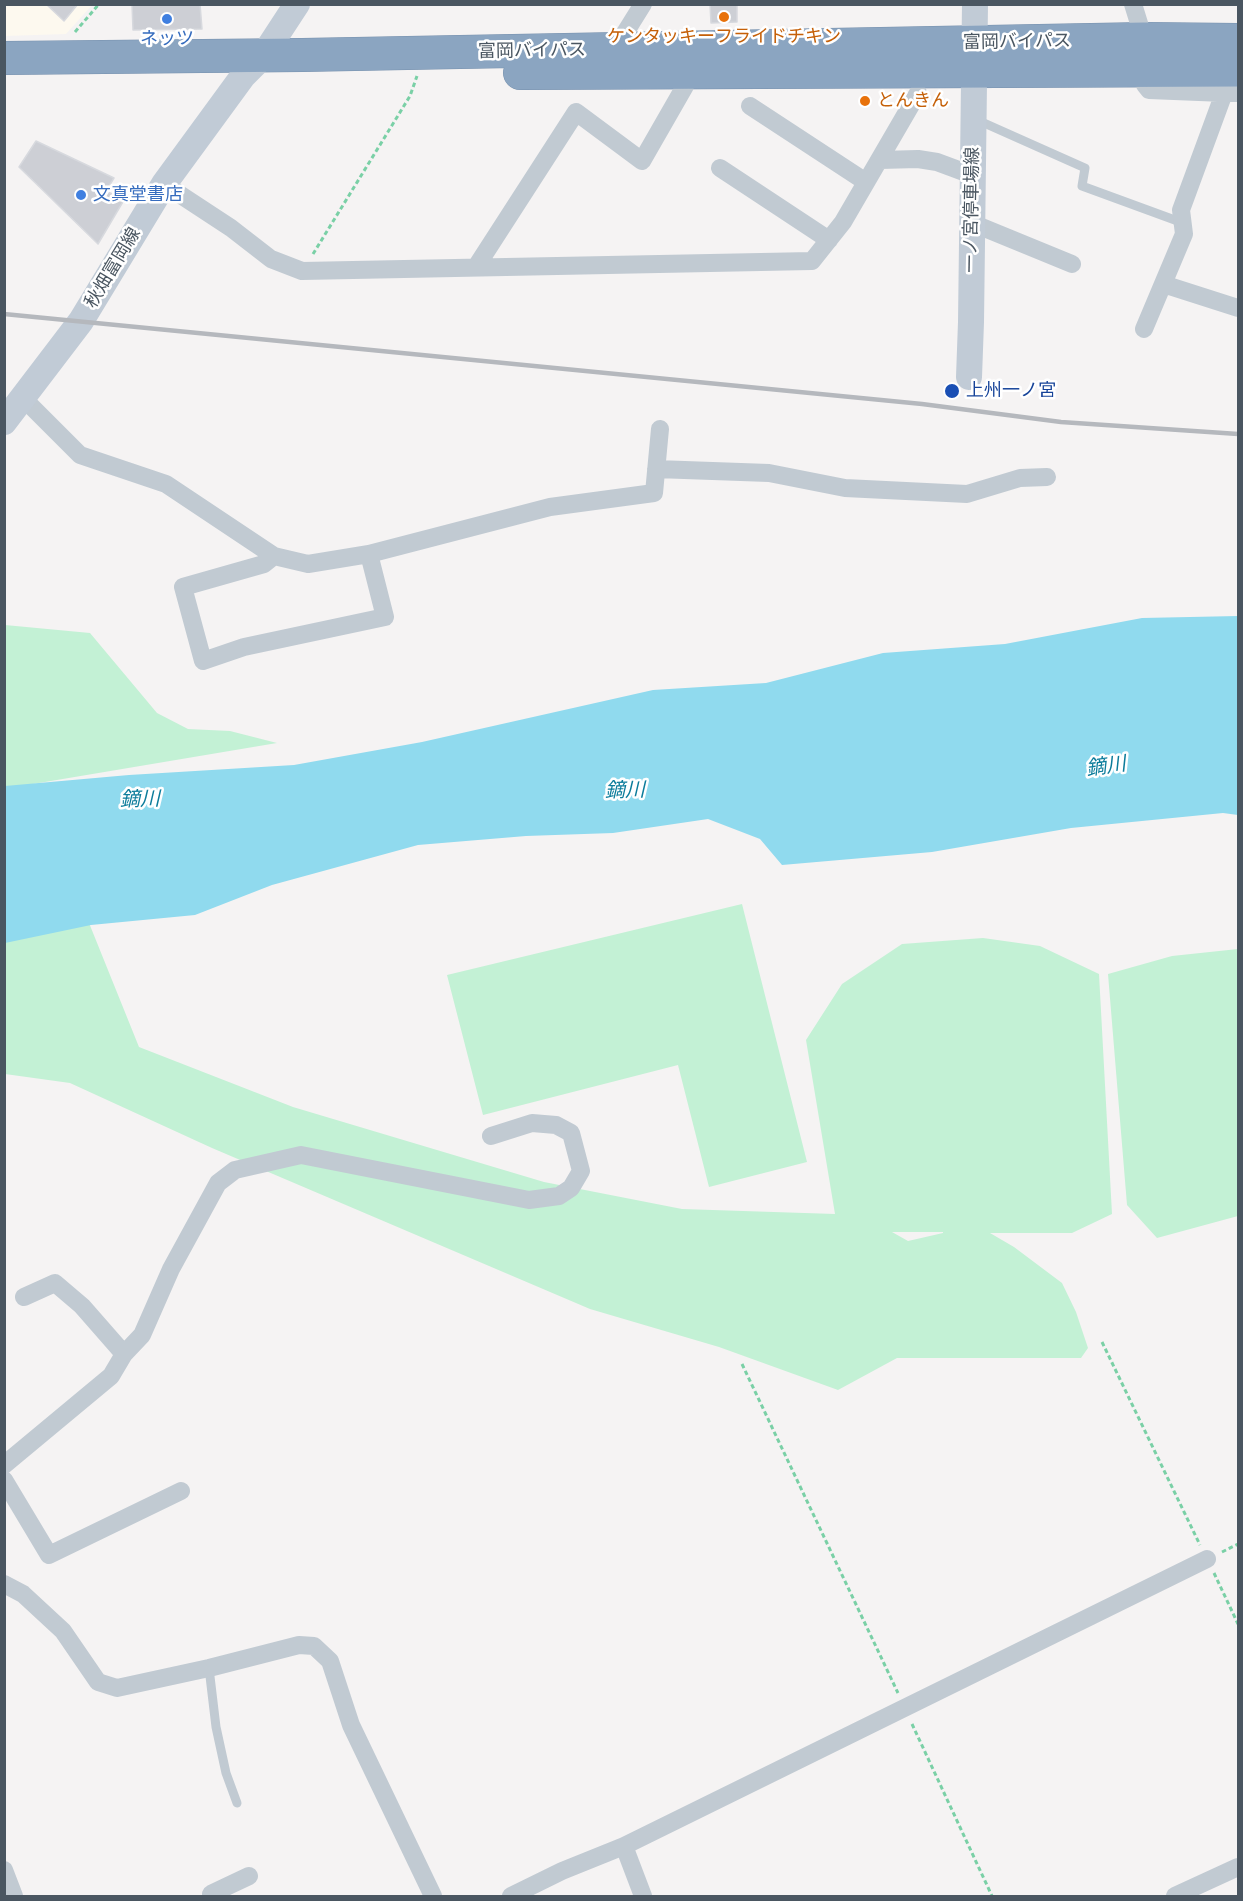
<!DOCTYPE html>
<html>
<head>
<meta charset="utf-8">
<style>
  body { margin:0 }
  #map { position:relative; width:1243px; height:1901px; overflow:hidden; background:#f5f3f3; font-family:Manrope,sans-serif }
  canvas { display:block }
  .frame { position:absolute; inset:0; border:6px solid #4a5661; pointer-events:none }
</style>
</head>
<body>
<div id="map">
<canvas width="1243" height="1901"></canvas>
<div class="frame"></div>
</div>
<script>
const context = document.querySelector('canvas').getContext('2d');
context.lineJoin = 'round';
function fill(path, color) { context.fillStyle = color; context.fill(path, 'evenodd'); }
const poly = rows => new Path2D(rows.map(r => 'M' + r).join(''));
function stroke(path, color, width, dash) { context.strokeStyle = color; context.lineWidth = width; context.lineCap = dash ? 'butt' : 'round'; context.setLineDash(dash || []); context.stroke(path); }
function label(font, color, halo, rows, align = 'center') {
  context.font = font + ' Manrope,"Noto Sans JP",sans-serif'; context.lineWidth = 5; context.setLineDash([]); context.textBaseline = 'middle'; context.strokeStyle = halo; context.fillStyle = color; for (const [text, x, y, turn = 0] of rows) {
    context.save(); context.translate(x, y); context.rotate((+turn || 0) * Math.PI / 180); context.textAlign = isNaN(turn) ? turn : align; if (halo) context.strokeText(text, 0, 0); context.fillText(text, 0, 0); context.restore();
  }
}
fill(poly([
  [4,5,92,5,66,34,5,36]
]), '#fdf9ef');
fill(poly([
  [5,625,90,633,157,713,188,729,230,731,277,743,33,784,139,1047,293,1107,544,1182,682,1209,835,1214,806,1040,842,984,902,944,983,938,1040,946,1099,974,1112,1214,1072,1233,990,1233,1014,1247,1062,1283,1076,1312,1088,1348,1081,1358,897,1358,838,1390,719,1347,590,1309,212,1148,70,1083,5,1074],
  [892,1232,943,1232,943,1233,908,1241],
  [742,904,807,1162,709,1187,678,1065,483,1115,447,975],
  [1238,949,1238,1216,1157,1238,1127,1205,1108,974,1172,956]
]), '#c3f1d5');
fill(poly([
  [1238,616,1238,815,1223,813,1071,828,932,852,782,865,760,839,708,819,613,833,526,836,418,845,272,885,195,915,91,925,5,943,5,786,129,775,294,765,422,742,653,690,766,683,883,653,1005,644,1142,618]
]), '#90daee');
const building = poly([
  [46,4,78,4,64,21,46,4],
  [132,4,200,4,202,29,133,30,132,4],
  [710,4,737,4,737,22,711,23,710,4],
  [36,141,114,178,106,191,124,200,98,244,19,167,36,141]
]);
fill(building, '#cdcfd5');
stroke(building, '#d7d9de', 1.5);
const highway = poly([
  [4,58,302,55,1144,39,1238,40],
  [520,73,1238,70]
]);
stroke(highway, '#7690ad', 34);
stroke(poly([
  [75,32,99,4],
  [313,254,410,96,417,76],
  [1102,1342,1200,1545],
  [742,1364,898,1693],
  [1222,1552,1238,1544],
  [1214,1573,1238,1624],
  [912,1724,992,1896]
]), '#7ad0a6', 3, [4.5, 3]);
stroke(poly([
  [975,119,1085,168,1082,186,1183,223],
  [209,1668,216,1727,226,1773,237,1803]
]), '#c1cad2', 9);
stroke(poly([
  [1133,4,1146,46],
  [615,49,643,4],
  [1146,70,1145,85,1149,90,1224,93],
  [750,106,866,182],
  [880,160,918,159,937,162,972,175],
  [720,168,829,240],
  [164,184,231,228,271,259,302,271,812,261,843,222,918,93],
  [972,223,1072,264],
  [476,267,576,112,642,161,685,86],
  [1163,284,1238,308],
  [1144,329,1184,234,1181,210,1224,93,1238,93],
  [23,398,80,455,166,484,274,556,308,564,369,554],
  [656,469,769,473,845,488,967,494,1020,478,1047,477],
  [274,556,264,564,183,587,203,661,244,647,385,617,369,554,550,507,654,493,660,429],
  [24,1297,55,1283,82,1306,124,1354],
  [4,1465,111,1376,124,1354,142,1335,171,1269,218,1183,235,1170,301,1155,529,1200,559,1196,571,1188,581,1171,571,1133,556,1125,532,1123,491,1136],
  [4,1480,49,1555,181,1491],
  [4,1584,23,1594,63,1631,98,1682,117,1688,209,1668,299,1645,314,1646,330,1661,351,1725,433,1896],
  [624,1846,1207,1559],
  [4,1870,14,1896],
  [212,1896,211,1894,249,1876],
  [511,1896,562,1871,624,1846,643,1896],
  [1175,1896,1238,1867]
]), '#c1cad2', 18);
stroke(poly([
  [969,377,971,322,975,4],
  [4,422,81,321,164,184,243,76,263,56,297,4]
]), '#c1cbd6', 26);
stroke(highway, '#8ba5c1', 33);
stroke(poly([
  [4,314,922,404,1061,422,1238,434]
]), '#b5b8bd', 4.5);
for (const [x, y, r, color] of [
  [724,17,6,"#e8710a"],
  [167,19,6,"#3f7fe0"],
  [865,101,6,"#e8710a"],
  [81,195,6,"#3f7fe0"],
  [952,391,8,"#1a4fb4"]
]) { const dot = new Path2D(); dot.arc(x, y, r, 0, 2 * Math.PI); context.fillStyle = color; context.fill(dot); stroke(dot, '#fff', 2); }
label('18px', '#c56008', '#fff', [
  ["ケンタッキーフライドチキン",724,37],
  ["とんきん",877,101,"left"]
]);
label('18px', '#366cbe', '#fff', [
  ["ネッツ",167,39],
  ["文真堂書店",93,195,"left"]
]);
label('18px', '#4a5661', '#fff', [
  ["富岡バイパス",1017,42,-1],
  ["富岡バイパス",532,51,-1],
  ["一ノ宮停車場線",972,210,-89],
  ["秋畑富岡線",113,268,-59]
]);
label('18px', '#164399', '#fff', [
  ["上州一ノ宮",966,391]
], 'left');
label('italic 20px', '#0c7c9b', '#fff', [
  ["鏑川",1106,767,-8],
  ["鏑川",625,791,-1],
  ["鏑川",140,800,-1]
]);
</script>
</body>
</html>
